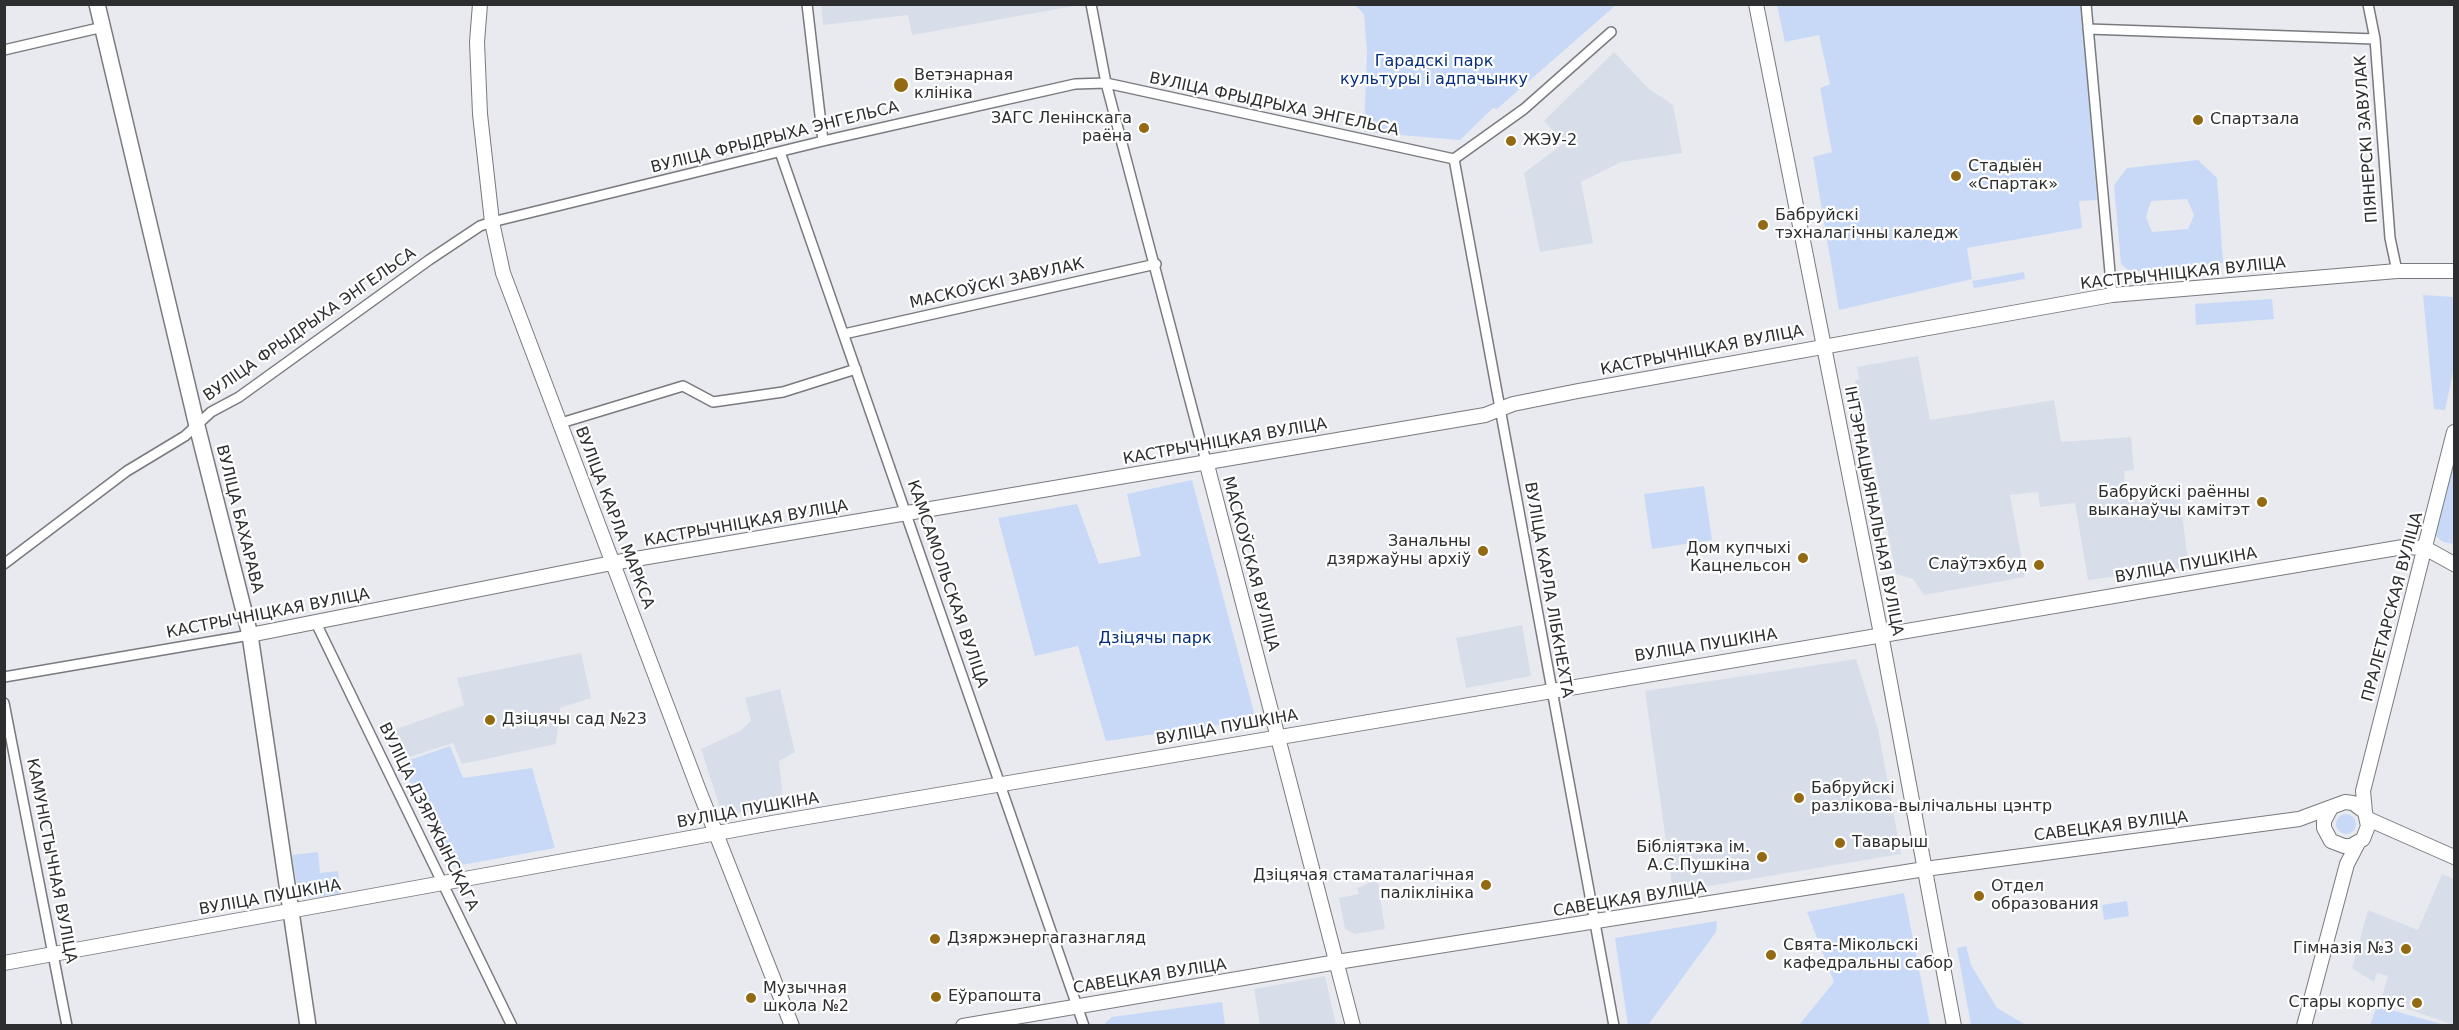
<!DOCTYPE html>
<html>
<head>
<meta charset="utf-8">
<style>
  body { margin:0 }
  #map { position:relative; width:2459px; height:1030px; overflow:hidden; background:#e8eaef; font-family:"DejaVu Sans",sans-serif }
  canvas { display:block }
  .frame { position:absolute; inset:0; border:6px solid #2d2e30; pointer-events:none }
</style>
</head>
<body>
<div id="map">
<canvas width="2459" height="1030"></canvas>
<div class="frame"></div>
</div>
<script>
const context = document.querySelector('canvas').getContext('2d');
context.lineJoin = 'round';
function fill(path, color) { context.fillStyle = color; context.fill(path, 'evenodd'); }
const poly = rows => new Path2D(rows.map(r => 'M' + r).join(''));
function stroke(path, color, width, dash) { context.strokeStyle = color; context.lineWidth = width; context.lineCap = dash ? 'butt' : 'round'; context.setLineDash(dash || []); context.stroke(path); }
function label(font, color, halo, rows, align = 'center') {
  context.font = font + ' "DejaVu Sans",sans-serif'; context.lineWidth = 4.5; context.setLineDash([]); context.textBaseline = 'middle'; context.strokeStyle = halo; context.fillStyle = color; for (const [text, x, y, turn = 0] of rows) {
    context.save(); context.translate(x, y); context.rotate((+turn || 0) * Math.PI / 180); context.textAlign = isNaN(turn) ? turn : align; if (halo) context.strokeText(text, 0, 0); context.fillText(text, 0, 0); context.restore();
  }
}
fill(poly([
  [821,5,1080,4,1080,5,912,35,908,15,823,25],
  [1614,52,1649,89,1673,105,1682,153,1621,162,1581,182,1593,243,1540,252,1524,173,1564,143,1544,121],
  [1918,356,1930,420,2054,400,2061,442,2131,437,2134,470,2124,471,2125,488,2137,487,2138,495,2157,493,2157,487,2178,485,2189,567,2088,580,2075,503,2040,507,2038,492,2010,495,2025,577,1924,595,1913,579,1896,574,1863,403,1859,403,1855,380,1859,379,1857,367],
  [1522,625,1531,676,1466,688,1456,638],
  [581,653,591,698,560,708,556,744,462,764,453,743,400,760,388,732,464,705,457,678],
  [1856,659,1878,729,1901,854,1673,892,1645,691],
  [780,689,795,752,779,761,783,802,723,817,701,749,740,731,751,721,745,698],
  [2442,874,2454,879,2454,1025,2381,1000,2388,976,2377,973,2374,982,2352,968,2368,910,2418,930],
  [1377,876,1385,929,1355,934,1345,929,1339,898,1359,894,1357,888,1365,885],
  [1325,976,1336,1025,1260,1025,1254,989]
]), '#d8dee9');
fill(poly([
  [1355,5,1616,5,1497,109,1493,108,1460,140,1364,132,1367,53,1364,14],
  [1777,5,2081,5,2097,200,2079,201,2082,228,1967,248,1972,279,1839,310,1813,157,1832,152,1820,88,1830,84,1819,35,1785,42],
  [2198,160,2217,178,2223,263,2130,272,2121,264,2114,185,2127,168],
  [2187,199,2194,215,2188,229,2152,232,2146,217,2151,201],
  [2024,272,2025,279,1974,288,1972,281],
  [2423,295,2454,297,2454,368,2445,410,2434,409],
  [2272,299,2274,319,2196,325,2195,304],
  [2454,433,2454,544,2443,542,2430,531],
  [1192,480,1256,720,1106,741,1078,646,1035,656,998,518,1077,504,1099,564,1141,556,1127,494],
  [1704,486,1712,540,1652,549,1644,494],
  [450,746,463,778,532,768,555,848,450,867,401,763],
  '2336 824a10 10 0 1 1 20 0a10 10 0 1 1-20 0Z',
  [318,852,320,873,338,871,340,894,310,898,297,885,292,855],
  [1904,893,1930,1025,1799,1025,1834,982,1807,912],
  [2127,901,2129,916,2104,920,2102,905],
  [1717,921,1716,932,1648,1025,1628,1025,1615,938],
  [1966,946,1971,965,1997,1008,2026,1025,1971,1025,1957,948],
  [1222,1002,1225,1025,1106,1026,1105,1023,1112,1017],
  [2377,1006,2445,1025,2370,1025]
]), '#c8d9f8');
const street = poly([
  [807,4,823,141],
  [1091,4,1106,83,1206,461],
  [2086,4,2112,295],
  [2368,4,2375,39,2390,238,2397,271],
  [2088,29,2375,39],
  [4,50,103,27],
  [780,152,1084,1026],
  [1454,159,1614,1026],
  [844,334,1156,264],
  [561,423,683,386,713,402,783,392,856,369],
  [4,564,127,471,185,436,211,412,239,397,429,260,480,226,492,222,823,141,1075,84,1106,83,1454,159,1524,109,1611,32],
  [316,623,512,1026],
  [4,677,250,635],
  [4,703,67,1026]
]);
const secondary = poly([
  [480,4,477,42,480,114,492,222,503,273,698,788,792,1026],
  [1756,4,1881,634,1954,1026],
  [1206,461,1353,1026],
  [250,635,612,563,1485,415,1513,404,1578,391,2112,295,2397,271,2454,271],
  [2365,812,2363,791,2454,432],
  [2368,819,2454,857],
  [4,963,772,823,2403,547,2425,548,2454,564],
  [963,1026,1337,962,1925,869,2299,819,2345,802,2353,803,2365,812,2368,826,2363,839,2351,846,2344,846,2331,841,2324,828,2324,821,2331,808],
  [2304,1026,2347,864,2358,843]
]);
const primary = poly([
  [97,4,197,426,250,635,308,1026]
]);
stroke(street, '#787a7e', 12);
stroke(secondary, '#787a7e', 16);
stroke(primary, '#787a7e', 18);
stroke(street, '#fff', 9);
stroke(secondary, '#fff', 14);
stroke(primary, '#fff', 15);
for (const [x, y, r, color] of [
  [901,85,8,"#936a13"],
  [2198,120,6,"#936a13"],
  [1144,128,6,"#936a13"],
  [1511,141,6,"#936a13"],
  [1956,176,6,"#936a13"],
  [1763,225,6,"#936a13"],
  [2262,502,6,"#936a13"],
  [1483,551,6,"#936a13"],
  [1803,558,6,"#936a13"],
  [2039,565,6,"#936a13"],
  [490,720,6,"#936a13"],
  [1799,798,6,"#936a13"],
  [1840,843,6,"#936a13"],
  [1762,857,6,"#936a13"],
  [1486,885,6,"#936a13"],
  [1979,896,6,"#936a13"],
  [935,939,6,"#936a13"],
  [2406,949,6,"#936a13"],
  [1771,955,6,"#936a13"],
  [936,997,6,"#936a13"],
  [751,998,6,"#936a13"],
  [2417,1003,6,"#936a13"]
]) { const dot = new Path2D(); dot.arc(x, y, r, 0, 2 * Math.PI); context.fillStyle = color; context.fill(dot); stroke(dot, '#fff', 2); }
label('16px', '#052e7d', '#fff', [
  ["Гарадскі парк",1434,62],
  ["культуры і адпачынку",1434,80],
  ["Дзіцячы парк",1155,639]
]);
label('16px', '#2d2e30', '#fff', [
  ["Ветэнарная",914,76],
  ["клініка",914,94],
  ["ЗАГС Ленінскага",1132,119,"right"],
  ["раёна",1132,137,"right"],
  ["Спартзала",2210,120],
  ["ЖЭУ-2",1523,141],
  ["Стадыён",1968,167],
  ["«Спартак»",1968,185],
  ["Бабруйскі",1775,216],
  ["тэхналагічны каледж",1775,234],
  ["Бабруйскі раённы",2250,493,"right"],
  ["выканаўчы камітэт",2250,511,"right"],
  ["Занальны",1471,542,"right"],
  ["дзяржаўны архіў",1471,560,"right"],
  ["Дом купчыхі",1791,549,"right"],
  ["Кацнельсон",1791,567,"right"],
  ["Слаўтэхбуд",2027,565,"right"],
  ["Дзіцячы сад №23",502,720],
  ["Бабруйскі",1811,789],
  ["разлікова-вылічальны цэнтр",1811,807],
  ["Таварыш",1852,843],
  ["Бібліятэка ім.",1750,848,"right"],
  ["А.С.Пушкіна",1750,866,"right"],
  ["Дзіцячая стаматалагічная",1474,876,"right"],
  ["паліклініка",1474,894,"right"],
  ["Отдел",1991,887],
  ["образования",1991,905],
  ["Дзяржэнергагазнагляд",947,939],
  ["Свята-Мікольскі",1783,946],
  ["кафедральны сабор",1783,964],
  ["Гімназія №3",2394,949,"right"],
  ["Музычная",763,989],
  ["школа №2",763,1007],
  ["Еўрапошта",948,997],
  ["Стары корпус",2405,1003,"right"]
], 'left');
label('16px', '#2d2e30', '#fff', [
  ["ВУЛІЦА ФРЫДРЫХА ЭНГЕЛЬСА",1274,105,12],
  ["ВУЛІЦА ФРЫДРЫХА ЭНГЕЛЬСА",775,138,-14],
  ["ПІЯНЕРСКІ ЗАВУЛАК",2367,139,-94],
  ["КАСТРЫЧНІЦКАЯ ВУЛІЦА",2183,274,-6],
  ["МАСКОЎСКІ ЗАВУЛАК",997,284,-13],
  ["ВУЛІЦА ФРЫДРЫХА ЭНГЕЛЬСА",310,325,-35],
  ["КАСТРЫЧНІЦКАЯ ВУЛІЦА",1702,351,-11],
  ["КАСТРЫЧНІЦКАЯ ВУЛІЦА",1225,442,-10],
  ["ІНТЭРНАЦЫЯНАЛЬНАЯ ВУЛІЦА",1873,511,79],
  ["ВУЛІЦА КАРЛА МАРКСА",614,518,69],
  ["ВУЛІЦА БАХАРАВА",239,519,76],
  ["КАСТРЫЧНІЦКАЯ ВУЛІЦА",746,524,-10],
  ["МАСКОЎСКАЯ ВУЛІЦА",1250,564,75],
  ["ВУЛІЦА ПУШКІНА",2186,566,-10],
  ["КАМСАМОЛЬСКАЯ ВУЛІЦА",947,584,71],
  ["ВУЛІЦА КАРЛА ЛІБКНЕХТА",1548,590,80],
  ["ПРАЛЕТАРСКАЯ ВУЛІЦА",2393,607,-75],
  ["КАСТРЫЧНІЦКАЯ ВУЛІЦА",268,614,-11],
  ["ВУЛІЦА ПУШКІНА",1706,646,-9],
  ["ВУЛІЦА ПУШКІНА",1227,728,-10],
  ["ВУЛІЦА ПУШКІНА",748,811,-10],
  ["ВУЛІЦА ДЗЯРЖЫНСКАГА",428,817,64],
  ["САВЕЦКАЯ ВУЛІЦА",2111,827,-7],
  ["КАМУНІСТЫЧНАЯ ВУЛІЦА",51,861,79],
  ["ВУЛІЦА ПУШКІНА",270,898,-10],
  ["САВЕЦКАЯ ВУЛІЦА",1630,900,-9],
  ["САВЕЦКАЯ ВУЛІЦА",1150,977,-9]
]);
</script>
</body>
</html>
